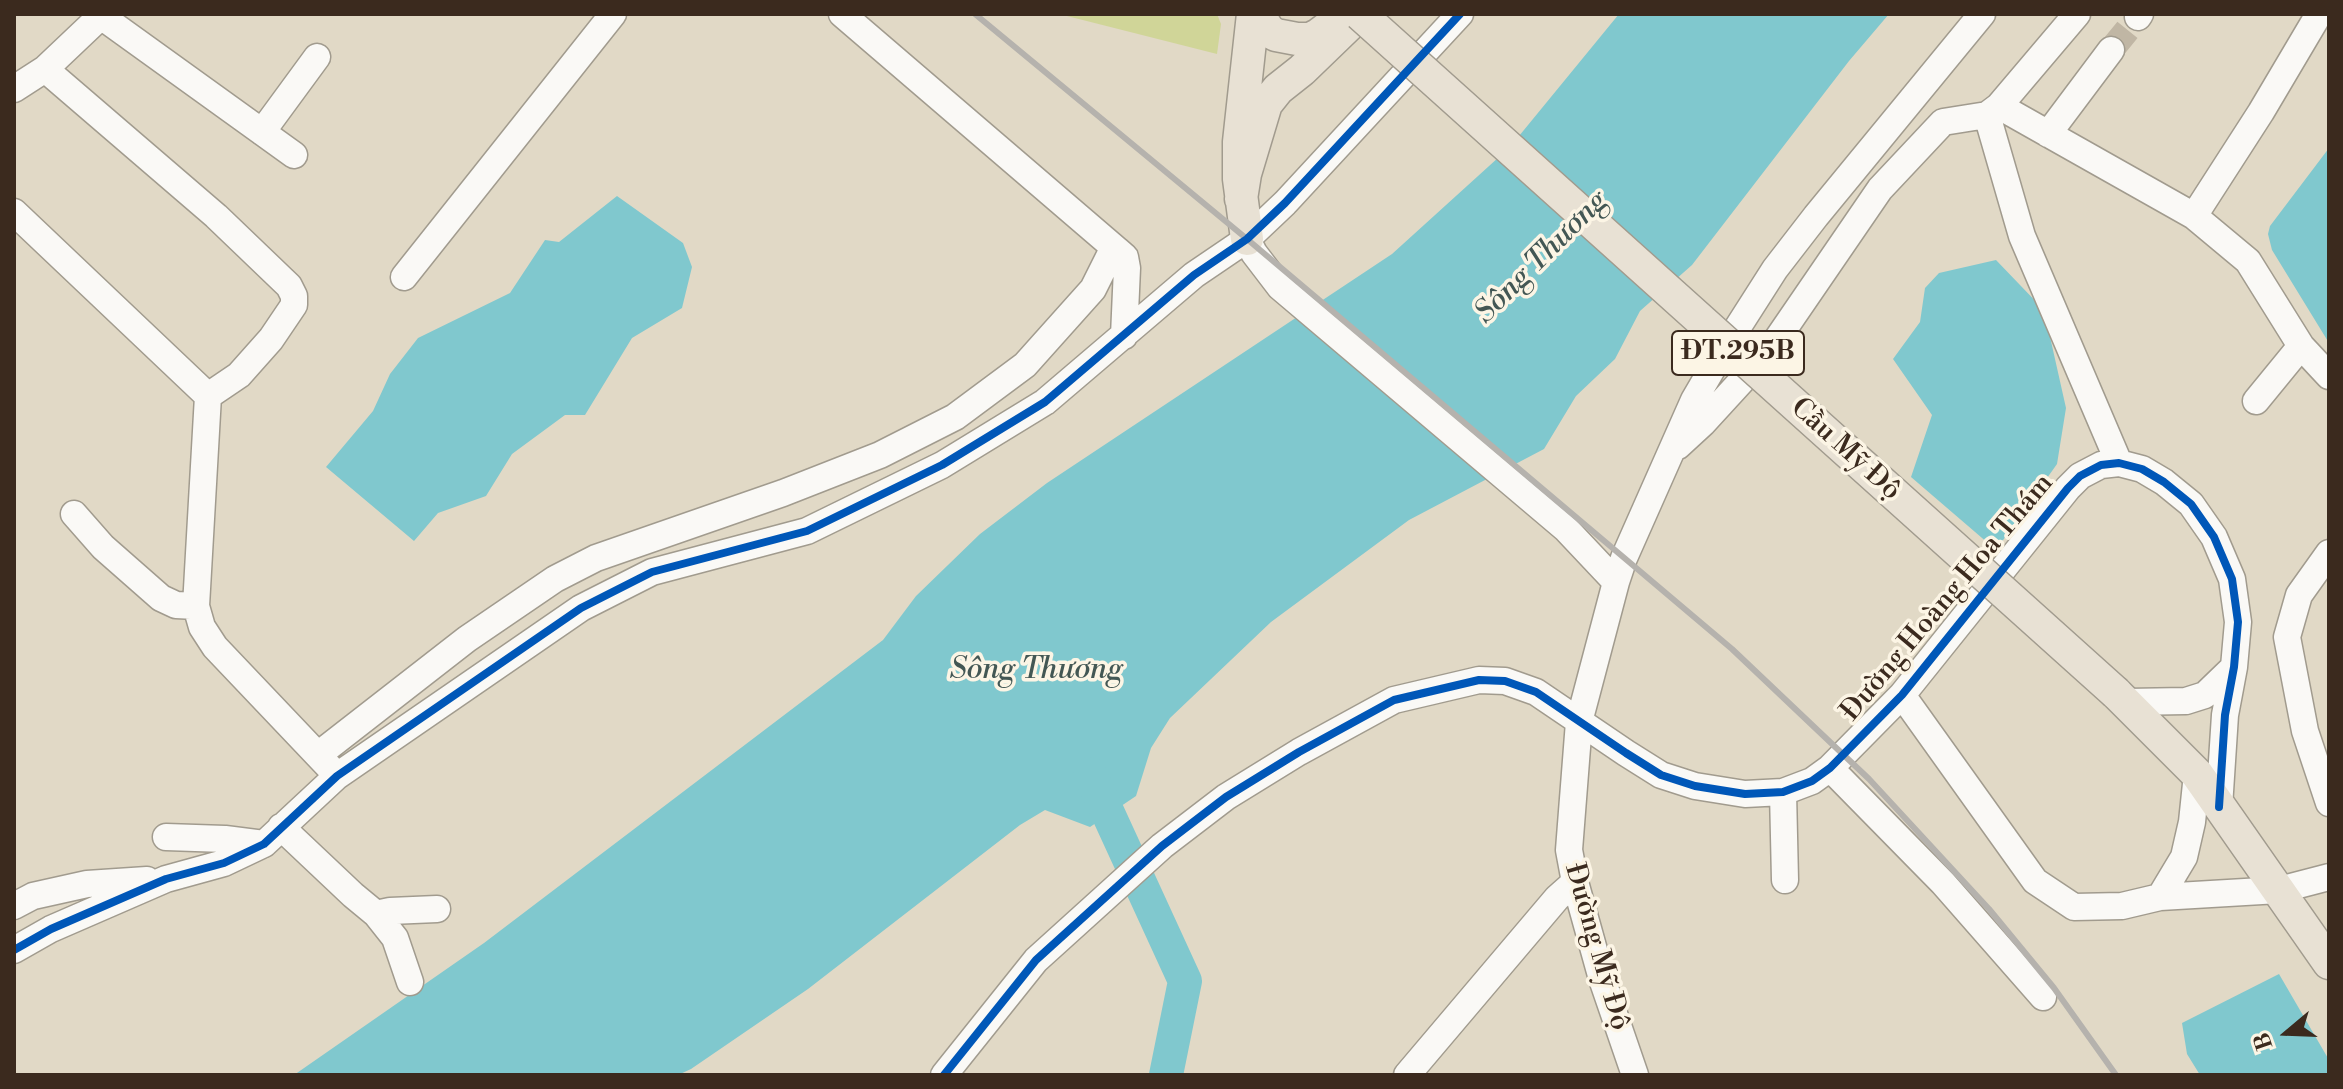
<!DOCTYPE html>
<html>
<head>
<meta charset="utf-8">
<style>
  body { margin:0 }
  #map { position:relative; width:2343px; height:1089px; overflow:hidden; background:#e1d9c6; font-family:"Libre Bodoni",serif }
  canvas { display:block }
  .frame { position:absolute; inset:0; border:16px solid #3b2a1e; pointer-events:none }
  .north { position:absolute; left:2247px; top:993px; width:80px; height:80px; -webkit-text-stroke:6px #fcf5e5; paint-order:stroke; rotate:251deg; font-size:22px; font-weight:700; line-height:32px; text-align:center; color:#3b2a1e }
  .north::after { content:''; display:block; margin:auto; width:28px; height:36px; background:#3b2a1e; clip-path:polygon(50% 0,100% 100%,50% 72%,0 100%) }
</style>
</head>
<body>
<div id="map">
<canvas width="2343" height="1089"></canvas>
<div class="frame"></div>
<div class="north">B</div>
</div>
<script>
const context = document.querySelector('canvas').getContext('2d');
context.lineJoin = 'round';
function fill(path, color) { context.fillStyle = color; context.fill(path, 'evenodd'); }
const poly = rows => new Path2D(rows.map(r => 'M' + r).join(''));
function stroke(path, color, width, dash) { context.strokeStyle = color; context.lineWidth = width; context.lineCap = dash ? 'butt' : 'round'; context.setLineDash(dash || []); context.stroke(path); }
function label(font, color, halo, rows, align = 'center') {
  context.font = font + ' "Libre Bodoni",serif'; context.lineWidth = 7; context.setLineDash([]); context.textBaseline = 'middle'; context.strokeStyle = halo; context.fillStyle = color; for (const [text, x, y, turn = 0] of rows) {
    context.save(); context.translate(x, y); context.rotate((+turn || 0) * Math.PI / 180); context.textAlign = isNaN(turn) ? turn : align; if (halo) context.strokeText(text, 0, 0); context.fillText(text, 0, 0); context.restore();
  }
}
fill(poly([
  [1059,14,1217,14,1221,24,1217,54]
]), '#d0d598');
fill(poly([
  [1619,14,1889,14,1849,61,1692,265,1640,311,1615,359,1576,396,1544,449,1409,520,1271,622,1170,718,1151,748,1136,796,1090,827,1045,810,1020,825,808,989,691,1069,678,1075,294,1075,484,943,883,640,916,596,980,534,1047,483,1392,254,1510,147],
  [2329,148,2329,343,2272,250,2268,234,2270,226],
  [617,196,683,243,692,267,682,308,632,338,585,415,565,415,512,454,486,496,438,513,414,541,326,467,373,411,390,374,418,338,510,293,545,240,559,242],
  [1996,260,2044,310,2066,408,2057,464,1996,550,1911,477,1932,415,1893,359,1920,322,1925,288,1939,273],
  [2279,974,2329,1060,2329,1075,2200,1075,2187,1054,2182,1023]
]), '#80c8ce');
stroke(poly([
  [1090,774,1185,981,1166,1075]
]), '#80c8ce', 34);
stroke(poly([
  [2111,50,2138,17]
]), '#c0b6a4', 26, [26, 13]);
const minor = poly([
  [842,14,1117,250],
  [101,16,294,155],
  [2138,17,2140,14],
  [45,69,216,216,289,286,294,296,294,305,271,339,239,375,208,396],
  [14,89,45,69,103,14],
  [1999,106,2194,216,2248,261,2301,346,2329,376],
  [1987,115,2022,236,2119,463],
  [262,132,317,57],
  [2048,134,2111,50],
  [14,212,208,396,196,606,202,627,215,647,330,768],
  [2194,216,2261,112,2319,14],
  [1247,239,1254,253,1280,287,1566,529,1616,582],
  [404,277,613,14],
  [2256,401,2301,346],
  [1678,446,1703,423,1769,351,1880,189,1943,122,1987,115,1999,106,2077,14],
  [74,514,103,547,161,598,176,605,196,606],
  [2329,553,2299,595,2287,637,2305,731,2329,803],
  [1902,695,2035,881,2074,907,2122,906,2160,897,2279,890,2329,877],
  [2127,702,2186,701,2205,695,2234,667],
  [318,755,467,639,555,579,596,558,783,493,880,455,955,417,1025,365,1093,289,1110,255,1117,250,1125,257,1127,268,1124,336],
  [1830,768,1943,883,2043,997],
  [1783,792,1785,880],
  [281,827,353,895,376,914,395,938,410,982],
  [166,837,225,839,264,844],
  [2160,897,2184,857,2192,822,2197,774],
  [14,906,33,896,87,884,147,880],
  [376,914,390,911,437,909],
  [14,950,51,929,166,879,224,863,264,844,337,776,581,608,652,572,807,531,942,465,1045,402,1194,275,1247,239,1285,203,1460,14],
  [944,1075,1036,960,1162,846,1226,797,1299,752,1394,700,1479,680,1505,681,1536,692,1626,753,1661,775,1695,786,1745,794,1783,792,1812,781,1830,768,1902,695,2068,488,2080,476,2101,465,2119,463,2142,469,2164,482,2191,504,2214,537,2232,579,2238,622,2234,667,2225,715,2219,807],
  [1407,1075,1557,898,1575,882],
  [1635,1075,1602,979,1575,882,1569,850,1579,722,1616,582,1624,558,1694,400,1722,352,1775,269,1816,216,1982,14]
]);
const major = poly([
  [1258,14,1269,31,1276,35,1297,39,1310,39,1318,35,1338,20],
  [1241,199,1245,174,1266,104,1278,89,1302,70,1360,14],
  [1247,239,1239,179,1239,142,1253,14],
  [2116,693,2197,774,2329,963]
]);
stroke(minor, '#a19b8e', 29);
stroke(major, '#a19b8e', 35);
stroke(minor, '#faf9f6', 26);
stroke(major, '#e8e1d4', 32);
stroke(poly([
  [975,14,1247,239,1732,649,1869,779,1989,909,2054,988,2116,1075]
]), '#b5b2ad', 6);
const majorBridge = poly([
  [1360,14,2116,693]
]);
stroke(majorBridge, '#a19b8e', 35, []);
stroke(majorBridge, '#e8e1d4', 32);
stroke(poly([
  [14,950,51,929,166,879,224,863,264,844,337,776,581,608,652,572,807,531,942,465,1045,402,1194,275,1247,239,1285,203,1460,14],
  [944,1075,1036,960,1162,846,1226,797,1299,752,1394,700,1479,680,1505,681,1536,692,1626,753,1661,775,1695,786,1745,794,1783,792,1812,781,1830,768,1902,695,2068,488,2080,476,2101,465,2119,463,2142,469,2164,482,2191,504,2214,537,2232,579,2238,622,2234,667,2225,715,2219,807]
]), '#0057b8', 8);
for (const [x, y, w] of [
  [1738,353,132]
]) { const box = new Path2D(); box.roundRect(x - w / 2, y - 22, w, 44, 6); context.fillStyle = '#fcf5e5'; context.fill(box); stroke(box, '#3b2a1e', 2); }
label('bold 26px', '#3b2a1e', null, [
  ["ĐT.295B",1738,353]
]);
label('28px', '#3b2a1e', '#fcf5e5', [
  ["Cầu Mỹ Độ",1845,450,42],
  ["Đường Hoàng Hoa Thám",1948,598,-50],
  ["Đường Mỹ Độ",1596,947,74]
]);
label('italic 30px', '#435754', '#fcf5e5', [
  ["Sông Thương",1542,258,-45],
  ["Sông Thương",1036,671]
]);
</script>
</body>
</html>
